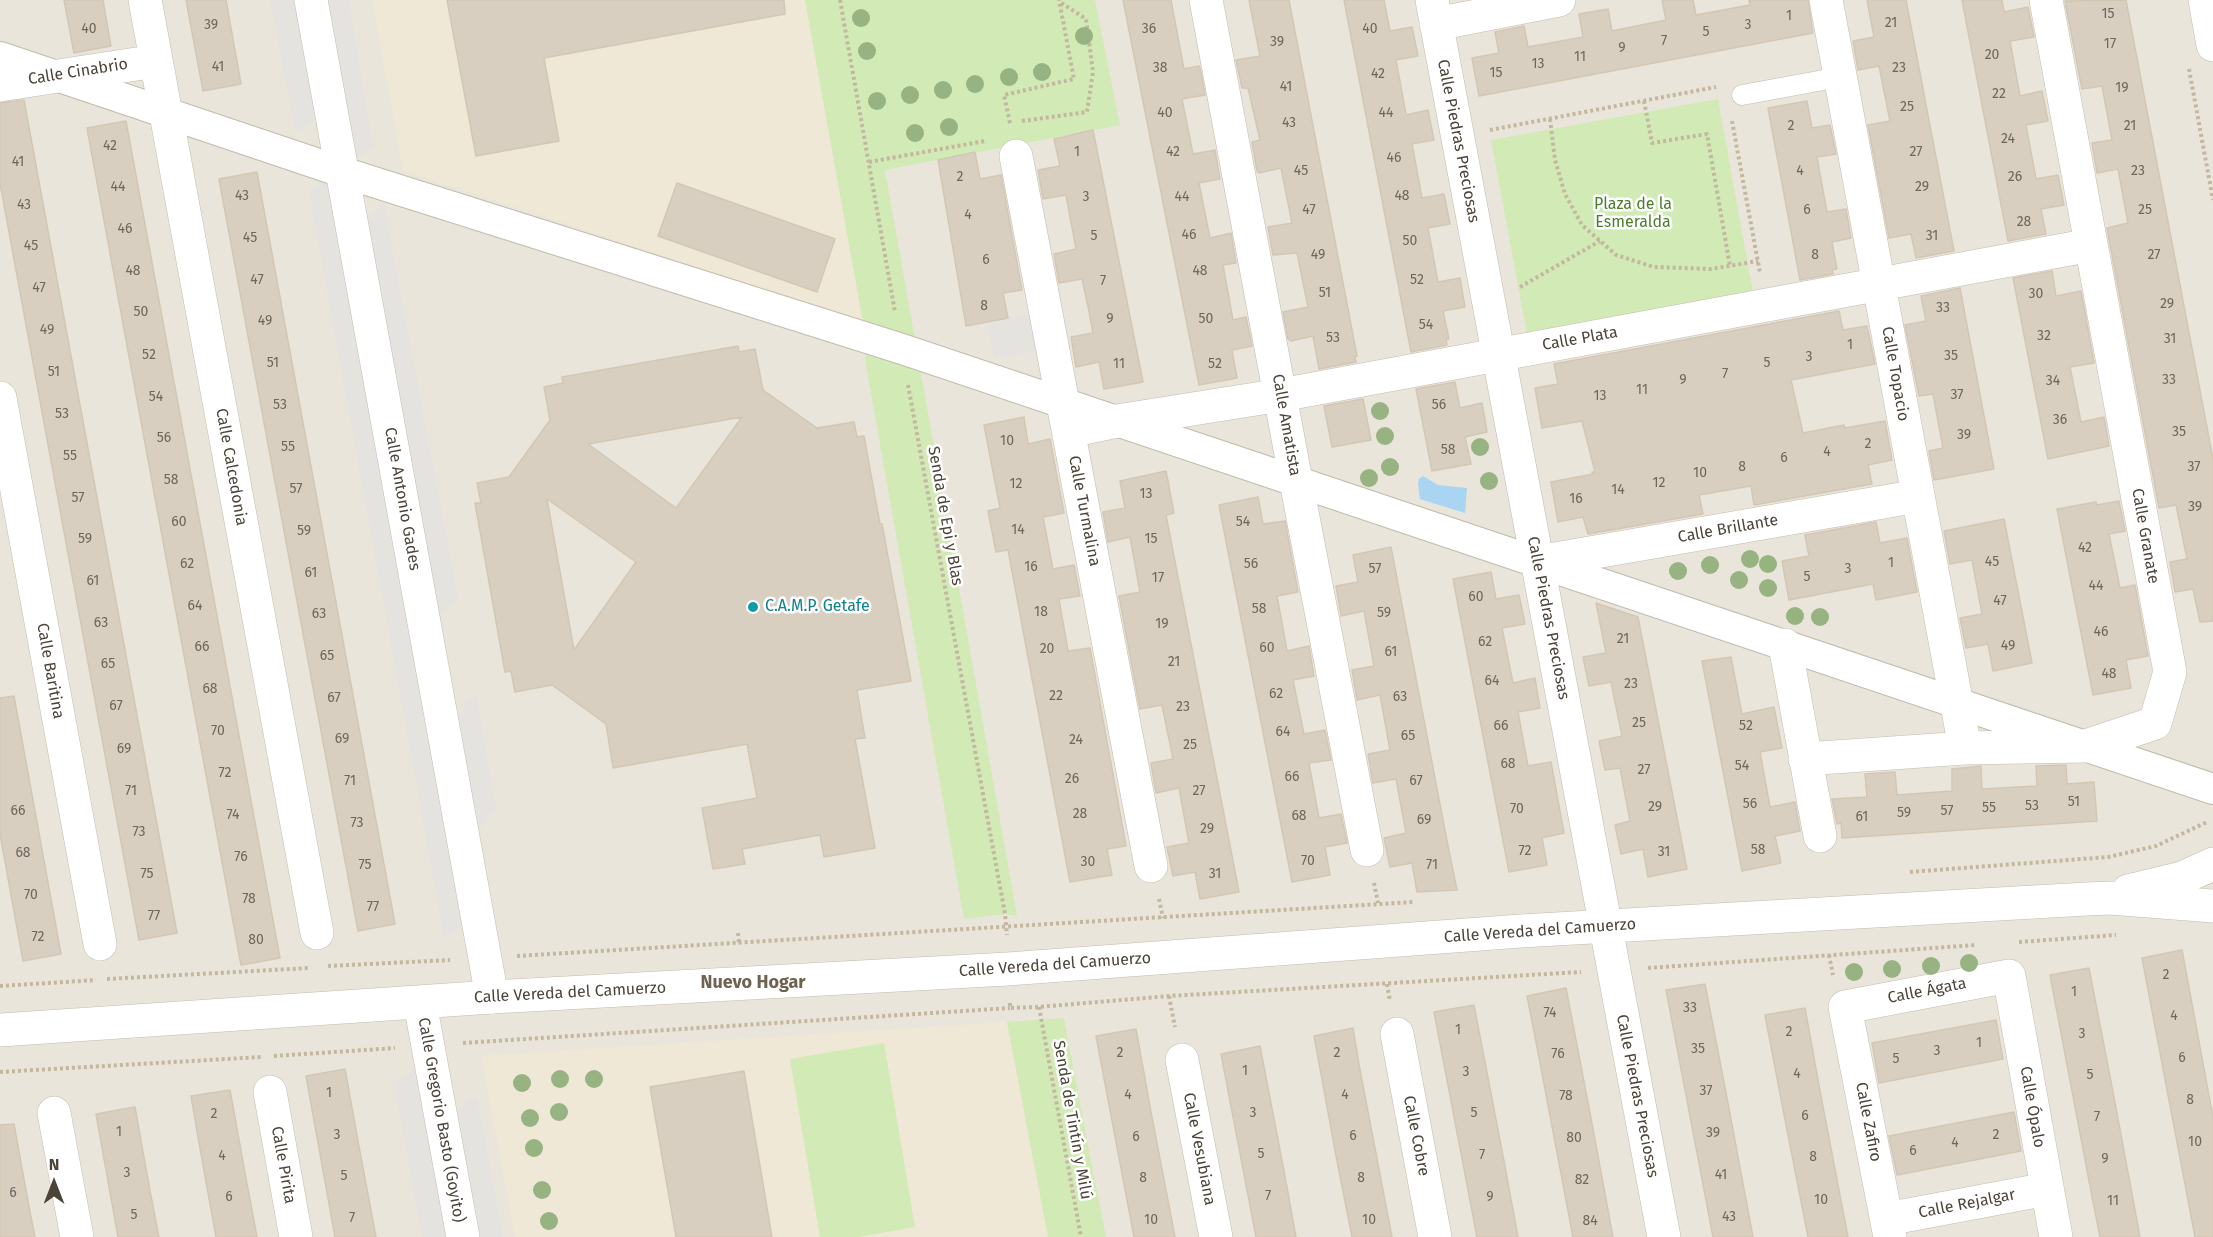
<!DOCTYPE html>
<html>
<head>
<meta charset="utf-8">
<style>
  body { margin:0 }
  #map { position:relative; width:2213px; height:1237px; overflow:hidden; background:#f6f3ec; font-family:"Fira Sans",sans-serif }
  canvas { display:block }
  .north { position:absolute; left:24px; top:1153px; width:60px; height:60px; -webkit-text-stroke:4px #fff; paint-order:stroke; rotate:0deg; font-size:16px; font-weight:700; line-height:24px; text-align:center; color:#4b4439 }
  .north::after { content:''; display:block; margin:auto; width:21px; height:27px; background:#4b4439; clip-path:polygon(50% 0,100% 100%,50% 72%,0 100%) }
</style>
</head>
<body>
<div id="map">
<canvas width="2213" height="1237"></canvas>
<div class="north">N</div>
</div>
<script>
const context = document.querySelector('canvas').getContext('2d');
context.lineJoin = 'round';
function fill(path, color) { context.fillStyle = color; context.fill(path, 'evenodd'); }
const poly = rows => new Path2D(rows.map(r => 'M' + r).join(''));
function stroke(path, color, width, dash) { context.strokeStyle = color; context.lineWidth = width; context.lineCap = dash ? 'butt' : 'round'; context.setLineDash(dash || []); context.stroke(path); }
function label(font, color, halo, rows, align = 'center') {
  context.font = font + ' "Fira Sans",sans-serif'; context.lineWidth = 5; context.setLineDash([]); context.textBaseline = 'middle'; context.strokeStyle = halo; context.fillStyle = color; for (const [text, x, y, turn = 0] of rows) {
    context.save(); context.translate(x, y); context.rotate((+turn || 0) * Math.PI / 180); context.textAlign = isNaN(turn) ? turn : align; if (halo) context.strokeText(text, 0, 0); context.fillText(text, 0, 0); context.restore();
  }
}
fill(poly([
  [0,0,2213,0,2213,1237,0,1237]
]), '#eae5da');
fill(poly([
  [372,0,805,0,863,322,403,170],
  [1007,1022,1048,1237,515,1237,481,1056]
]), '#efe8d6');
fill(poly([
  [805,0,1095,0,1120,125,885,170,1017,916,1005,914,964,919,866,365,863,322],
  [1718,99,1753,293,1527,334,1491,140],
  [1064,1018,1092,1166,1106,1237,1048,1237,1007,1022],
  [884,1043,915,1227,858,1237,820,1237,790,1059]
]), '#d2eab5');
fill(poly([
  [270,0,294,0,315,120,295,132],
  [327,0,349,0,373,148,354,159],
  [328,176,463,924,444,938,309,193],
  [384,204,458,598,438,619,366,220],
  [1025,315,1033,319,1039,350,994,359,987,322],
  [476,692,496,808,478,831,459,715],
  [417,1067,448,1237,422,1237,394,1083],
  [477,1096,503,1237,479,1237,455,1111]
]), '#e5e3e0');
fill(poly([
  [1423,476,1438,485,1467,488,1465,513,1420,499,1418,484,1419,479]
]), '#a9d4f2');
const building = poly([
  [64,0,103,0,111,46,74,53,64,0],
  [186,0,226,0,241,84,203,91,186,0],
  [447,0,784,0,785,14,544,58,559,141,476,156,447,0],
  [1123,0,1171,0,1184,69,1199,66,1200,68,1205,95,1182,99,1193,154,1215,150,1220,179,1199,183,1210,238,1231,233,1236,263,1223,265,1233,320,1246,317,1252,346,1232,350,1237,378,1199,385,1123,0],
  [1249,0,1289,0,1357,356,1355,357,1356,362,1319,369,1313,336,1291,341,1288,339,1283,312,1308,307,1297,253,1273,255,1268,227,1292,223,1281,168,1259,173,1257,171,1252,142,1260,140,1248,88,1242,88,1236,60,1260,56,1249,0],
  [1344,0,1384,0,1390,31,1412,27,1418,56,1396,60,1401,87,1406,115,1428,110,1434,140,1412,144,1422,198,1444,194,1450,224,1428,228,1438,282,1460,278,1465,307,1443,311,1449,339,1446,339,1447,345,1411,352,1344,0],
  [1662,0,1693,0,1696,15,1750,5,1749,0,1808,0,1813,33,1479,96,1472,58,1499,53,1495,32,1524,26,1528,47,1583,37,1579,14,1608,9,1612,31,1666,20,1662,0],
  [1867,0,1906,0,1954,251,1916,258,1911,234,1889,238,1868,125,1890,121,1879,66,1858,70,1853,41,1874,37,1867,0],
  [1962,0,2002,0,2004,12,2028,7,2034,37,2010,41,2020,96,2042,91,2048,121,2026,125,2036,179,2058,175,2064,205,2041,209,2046,234,2008,241,1962,0],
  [2126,0,2213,459,2213,621,2200,622,2193,589,2175,592,2170,562,2187,559,2176,505,2159,508,2107,228,2128,223,2118,169,2097,173,2092,143,2112,140,2102,86,2082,89,2065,1,2126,0],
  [24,100,177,933,139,940,0,183,0,103,24,100],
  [1807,101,1812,128,1830,125,1836,154,1817,157,1822,185,1827,212,1846,209,1851,238,1832,242,1837,269,1832,270,1833,274,1800,280,1768,108,1807,101],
  [126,121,280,958,241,965,87,128,126,121],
  [1093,130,1143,382,1104,389,1099,362,1076,367,1071,337,1093,333,1088,306,1082,279,1059,283,1054,254,1076,249,1066,195,1043,199,1038,170,1060,166,1054,139,1093,130],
  [975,152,980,179,1001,175,1022,290,1003,293,1008,318,966,326,938,160,975,152],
  [257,172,395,924,358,931,219,179,257,172],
  [677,183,835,239,817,292,658,236,677,183],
  [2052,271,2056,296,2081,291,2094,363,2070,367,2081,422,2104,417,2109,446,2048,459,2013,278,2052,271],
  [1960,288,1994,469,1934,480,1929,451,1943,448,1933,394,1919,396,1905,325,1926,321,1921,296,1960,288],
  [1839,311,1843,330,1867,326,1875,364,1791,380,1803,433,1844,425,1845,428,1885,421,1892,460,1868,465,1872,484,1754,505,1751,486,1699,495,1703,514,1588,534,1583,517,1558,522,1551,482,1593,474,1592,472,1595,472,1582,421,1542,428,1535,388,1558,384,1554,364,1839,311],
  [738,346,739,352,755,349,763,390,817,428,854,422,857,437,864,436,880,524,882,524,911,681,857,690,865,738,855,739,875,848,824,857,820,835,742,849,745,864,713,869,702,808,757,798,747,744,613,768,606,724,552,685,515,692,511,671,505,672,475,503,481,503,477,483,509,477,550,420,544,387,563,383,562,377,738,346],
  [742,417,676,508,588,444,742,417],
  [547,499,636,562,574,650,547,499],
  [1455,382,1460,408,1482,403,1487,432,1465,437,1471,464,1432,471,1416,389,1455,382],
  [1363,399,1371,440,1332,447,1324,406,1363,399],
  [1024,417,1028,444,1050,439,1064,513,1043,517,1053,569,1074,565,1080,596,1059,599,1068,651,1090,648,1126,846,1107,849,1112,875,1070,882,1008,550,996,552,988,511,1000,508,984,425,1024,417],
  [1166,471,1174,513,1166,515,1239,892,1200,899,1195,872,1173,876,1167,847,1189,843,1179,788,1156,793,1151,763,1173,759,1162,705,1140,709,1119,596,1140,592,1130,537,1108,542,1103,512,1125,508,1120,481,1166,471],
  [1258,497,1263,524,1285,521,1298,592,1277,596,1282,623,1287,651,1309,646,1314,676,1293,680,1304,734,1325,730,1331,760,1309,763,1319,818,1341,814,1347,843,1325,847,1330,875,1292,882,1219,505,1258,497],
  [2119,501,2125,531,2109,534,2120,588,2135,585,2148,656,2126,660,2131,688,2093,695,2057,509,2096,502,2097,505,2119,501],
  [2004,519,2032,663,1993,671,1988,644,1966,648,1960,618,1982,614,1972,560,1950,564,1944,531,2004,519],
  [1876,522,1880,543,1907,538,1917,592,1876,600,1873,584,1789,600,1782,561,1809,556,1805,535,1876,522],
  [1391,547,1447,841,1457,890,1417,892,1412,863,1390,867,1384,838,1406,833,1396,779,1373,783,1372,778,1368,754,1390,750,1380,695,1357,700,1352,670,1374,666,1364,611,1341,616,1341,614,1336,586,1358,582,1353,555,1391,547],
  [1491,572,1496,599,1519,595,1525,624,1502,628,1513,683,1535,678,1540,708,1518,712,1528,766,1551,762,1564,833,1542,838,1547,865,1509,872,1453,579,1491,572],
  [1596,603,1638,617,1687,869,1648,877,1643,849,1621,854,1615,825,1630,821,1620,768,1605,770,1599,741,1622,736,1611,682,1589,686,1583,657,1606,653,1596,603],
  [1731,657,1742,714,1774,707,1782,748,1760,752,1770,807,1795,802,1800,831,1775,836,1781,863,1742,871,1702,661,1731,657],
  [14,696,61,954,23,961,0,834,0,698,14,696],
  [2066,765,2067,784,2094,782,2097,821,1842,838,1841,823,1837,824,1832,799,1867,797,1865,774,1895,772,1897,795,1952,791,1952,769,1981,766,1982,789,2037,786,2036,766,2066,765],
  [2182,950,2213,1117,2213,1237,2195,1237,2142,958,2182,950],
  [2089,968,2113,1092,2140,1237,2100,1237,2094,1207,2050,975,2089,968],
  [1705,984,1727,1098,1753,1237,1713,1237,1666,990,1705,984],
  [1566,988,1590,1113,1613,1237,1573,1237,1537,1047,1527,996,1566,988],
  [1474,1005,1503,1156,1518,1237,1477,1237,1434,1012,1474,1005],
  [1805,1008,1820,1091,1848,1237,1808,1237,1781,1099,1765,1015,1805,1008],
  [1996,1020,2003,1059,1879,1083,1872,1043,1996,1020],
  [1353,1028,1360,1070,1392,1237,1352,1237,1337,1161,1314,1036,1353,1028],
  [1136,1029,1151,1112,1175,1237,1134,1237,1096,1036,1136,1029],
  [1260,1046,1284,1171,1296,1237,1256,1237,1221,1054,1260,1046],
  [345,1069,360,1152,376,1237,335,1237,306,1076,345,1069],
  [744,1071,772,1237,676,1237,650,1087,744,1071],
  [230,1090,245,1173,257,1237,216,1237,201,1154,191,1096,230,1090],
  [135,1107,150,1191,159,1237,118,1237,96,1114,135,1107],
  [2014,1112,2021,1151,1897,1175,1889,1136,2014,1112],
  [14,1124,30,1212,35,1237,0,1237,0,1125,14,1124]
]);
fill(building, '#d8cfc1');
stroke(building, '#d3c7b4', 1.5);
const service = poly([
  [1742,95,1840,77]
]);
const pedestrian = poly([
  [0,57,342,172,902,349,2213,789]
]);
const minor = poly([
  [145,0,317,933],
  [311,0,492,997],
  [1206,0,1296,481,1367,850],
  [1432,0,1664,1237],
  [1826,0,1965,748],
  [1436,24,1559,0],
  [0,85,156,61],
  [1016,156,1151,866],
  [0,398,100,944],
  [1069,431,1117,421,1281,395,2091,245],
  [1538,562,1918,496],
  [1785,645,1820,836],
  [1805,759,1965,748,2086,746,2155,723,2170,672,2046,0],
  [420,1003,463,1237],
  [1397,1034,1435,1237],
  [1182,1060,1216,1237],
  [270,1092,296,1237],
  [54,1113,77,1237],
  [1887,1219,2047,1189],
  [1890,1237,1845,1007,2009,976,2056,1237]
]);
const tertiary = poly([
  [2205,0,2213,45],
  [2128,891,2182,878,2213,864],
  [0,1030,492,997,1008,969,1521,931,2087,899,2110,898,2213,906]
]);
stroke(service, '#c2bbae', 21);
stroke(pedestrian, '#c2bbae', 32);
stroke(minor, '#c2bbae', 34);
stroke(tertiary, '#c2bbae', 34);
stroke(poly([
  [840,0,895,312],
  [2189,69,2213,200],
  [1644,101,1652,143,1707,134,1730,266],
  [1550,119,1555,160,1565,194,1582,225,1616,255,1654,267,1711,269,1758,261],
  [1022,121,1087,112,1093,72,1086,19,1060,2],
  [1732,121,1760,273],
  [1010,123,1004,95,1074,79,1059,0],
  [1490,130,1716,87],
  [869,162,985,141],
  [1520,287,1600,241],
  [908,385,1005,914,1007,935],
  [1910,872,2108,857,2156,846,2207,822],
  [1374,883,1378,903],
  [1159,899,1163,918],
  [738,933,739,943],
  [2019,942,2116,935],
  [1829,955,1833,975],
  [517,956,1414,902],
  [328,966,450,960],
  [1648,968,1976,945],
  [107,979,309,968],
  [1387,984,1390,1001],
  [0,986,96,980],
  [1169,996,1175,1027],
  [1010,1003,1010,1008,1039,1007,1169,996,1581,972],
  [1039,1007,1081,1237],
  [463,1043,1010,1008],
  [274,1056,395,1048],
  [0,1072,261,1057]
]), '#c4b79f', 4, [3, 3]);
stroke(service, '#fff', 20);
stroke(pedestrian, '#fff', 30);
stroke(minor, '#fff', 33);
stroke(tertiary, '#fff', 33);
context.fillStyle = '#97b381';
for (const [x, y] of [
  [861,18],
  [1084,36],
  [867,51],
  [1042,72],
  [1009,77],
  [975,84],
  [943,90],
  [910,95],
  [877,101],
  [949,127],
  [915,133],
  [1380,411],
  [1385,436],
  [1480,447],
  [1390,467],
  [1369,478],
  [1489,481],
  [1750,559],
  [1768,564],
  [1710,565],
  [1678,571],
  [1739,580],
  [1768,588],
  [1795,616],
  [1820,617],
  [1969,963],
  [1931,966],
  [1892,969],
  [1854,972],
  [560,1079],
  [594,1079],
  [522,1083],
  [559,1112],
  [530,1118],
  [534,1148],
  [542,1190],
  [549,1221]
]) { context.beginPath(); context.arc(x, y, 9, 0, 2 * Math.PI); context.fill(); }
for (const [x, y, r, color] of [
  [753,607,6,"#0f9aa8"]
]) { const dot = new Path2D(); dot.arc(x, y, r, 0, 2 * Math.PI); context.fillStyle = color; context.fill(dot); stroke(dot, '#fff', 2); }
label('14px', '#6e675b', null, [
  ["15",2108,14],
  ["1",1789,16],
  ["21",1891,23],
  ["39",211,25],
  ["3",1748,25],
  ["40",89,29],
  ["36",1149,29],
  ["40",1370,29],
  ["5",1706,32],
  ["7",1664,41],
  ["39",1277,42],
  ["17",2110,44],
  ["9",1622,48],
  ["20",1992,55],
  ["11",1580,57],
  ["13",1538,64],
  ["41",218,67],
  ["38",1160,68],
  ["23",1899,68],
  ["15",1496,73],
  ["42",1378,74],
  ["41",1286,87],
  ["19",2122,88],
  ["22",1999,94],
  ["25",1907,107],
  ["40",1165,113],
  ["44",1386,113],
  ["43",1289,123],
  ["2",1791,126],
  ["21",2130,126],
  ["24",2008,139],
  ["42",110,146],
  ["1",1077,152],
  ["42",1173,152],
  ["27",1916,152],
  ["46",1394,158],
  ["41",18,162],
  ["45",1301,171],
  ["4",1800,171],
  ["23",2138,171],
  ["2",960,177],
  ["26",2015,177],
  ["44",118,187],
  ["29",1922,187],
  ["43",242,196],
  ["48",1402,196],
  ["3",1086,197],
  ["44",1182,197],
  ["43",24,205],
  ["47",1309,210],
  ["6",1807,210],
  ["25",2145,210],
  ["4",968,215],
  ["28",2024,222],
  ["46",125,229],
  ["46",1189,235],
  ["5",1094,236],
  ["31",1932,236],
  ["45",250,238],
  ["50",1410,241],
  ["45",31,246],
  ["49",1318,255],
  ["8",1815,255],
  ["27",2154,255],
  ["6",986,260],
  ["48",133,271],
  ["48",1200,271],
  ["47",257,280],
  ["52",1417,280],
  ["7",1103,281],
  ["47",39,288],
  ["51",1325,293],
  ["30",2036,294],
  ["29",2167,304],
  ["8",984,306],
  ["33",1943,308],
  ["50",141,312],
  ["9",1110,319],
  ["50",1206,319],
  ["49",265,321],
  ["54",1426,325],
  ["49",47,330],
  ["32",2044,336],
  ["53",1333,338],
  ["31",2170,339],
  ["1",1850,345],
  ["52",149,355],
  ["35",1951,356],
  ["3",1809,357],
  ["51",273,363],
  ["5",1767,363],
  ["11",1119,364],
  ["52",1215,364],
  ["51",54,372],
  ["7",1725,374],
  ["9",1683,380],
  ["33",2169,380],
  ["34",2053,381],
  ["11",1642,390],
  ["37",1957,395],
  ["13",1600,396],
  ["54",156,397],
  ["53",280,405],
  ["56",1439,405],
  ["53",62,414],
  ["36",2060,420],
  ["35",2179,432],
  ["39",1964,435],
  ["56",164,438],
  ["10",1007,441],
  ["2",1868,444],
  ["55",288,447],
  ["58",1448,450],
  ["4",1827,452],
  ["55",70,456],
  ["6",1784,458],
  ["8",1742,467],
  ["37",2194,467],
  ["10",1700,473],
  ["58",171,480],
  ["12",1659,483],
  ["12",1016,484],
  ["57",296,489],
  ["14",1618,490],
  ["13",1146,494],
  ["57",78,498],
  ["16",1576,499],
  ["39",2195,507],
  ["60",179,522],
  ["54",1243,522],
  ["14",1018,530],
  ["59",304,531],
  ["59",85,539],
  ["15",1151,539],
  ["42",2085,548],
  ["45",1992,562],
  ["1",1891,563],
  ["62",187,564],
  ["56",1251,564],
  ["16",1031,567],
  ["57",1375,569],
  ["3",1848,569],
  ["61",311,573],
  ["5",1807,577],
  ["17",1158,578],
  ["61",93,581],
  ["44",2096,586],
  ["60",1476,597],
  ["47",2000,601],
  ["64",195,606],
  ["58",1259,609],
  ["18",1041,612],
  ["59",1384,613],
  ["63",319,614],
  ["63",101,623],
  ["19",1162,624],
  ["46",2101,632],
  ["21",1623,639],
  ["62",1485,642],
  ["49",2008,646],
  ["66",202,647],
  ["60",1267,648],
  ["20",1047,649],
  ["61",1391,652],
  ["65",327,656],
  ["21",1174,662],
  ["65",108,664],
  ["48",2109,674],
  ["64",1492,681],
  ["23",1631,684],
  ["68",210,689],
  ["62",1276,694],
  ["22",1056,696],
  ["63",1400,697],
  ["67",334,698],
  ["67",116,706],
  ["23",1183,707],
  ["25",1639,723],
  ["66",1501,726],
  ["52",1746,726],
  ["70",218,731],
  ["64",1283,732],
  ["65",1408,736],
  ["69",342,739],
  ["24",1076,740],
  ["25",1190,745],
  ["69",124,749],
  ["68",1508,764],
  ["54",1742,766],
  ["27",1644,770],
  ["72",225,773],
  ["66",1292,777],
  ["26",1072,779],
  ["71",350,781],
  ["67",1416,781],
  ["71",131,791],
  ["27",1199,791],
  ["51",2074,802],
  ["56",1750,804],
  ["53",2032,806],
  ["29",1655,807],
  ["55",1989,808],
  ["70",1517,809],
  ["66",18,811],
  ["57",1947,811],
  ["59",1904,813],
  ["28",1080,814],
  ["74",233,815],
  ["68",1299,816],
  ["61",1862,817],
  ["69",1424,820],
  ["73",357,823],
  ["29",1207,829],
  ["73",139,832],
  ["58",1758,850],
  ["72",1525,851],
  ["31",1664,852],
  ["68",23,853],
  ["76",241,857],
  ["70",1308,861],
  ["30",1088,862],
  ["75",365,865],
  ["71",1432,865],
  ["75",147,874],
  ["31",1215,874],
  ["70",31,895],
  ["78",249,899],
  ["77",373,907],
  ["77",154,916],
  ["72",38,937],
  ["80",256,940],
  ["2",2166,975],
  ["1",2074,992],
  ["33",1690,1008],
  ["74",1550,1013],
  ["4",2174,1016],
  ["1",1458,1030],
  ["2",1789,1032],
  ["3",2082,1034],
  ["1",1979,1043],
  ["35",1698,1049],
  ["3",1937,1051],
  ["2",1120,1053],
  ["2",1337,1053],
  ["76",1558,1054],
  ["6",2182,1058],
  ["5",1896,1059],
  ["1",1245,1071],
  ["3",1466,1072],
  ["4",1797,1074],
  ["5",2090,1075],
  ["37",1706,1091],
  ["1",329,1093],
  ["4",1128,1095],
  ["4",1345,1095],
  ["78",1566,1096],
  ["8",2190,1100],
  ["3",1253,1113],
  ["5",1474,1113],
  ["2",214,1114],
  ["6",1805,1116],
  ["7",2097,1117],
  ["1",119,1132],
  ["39",1713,1133],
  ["3",337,1135],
  ["2",1996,1135],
  ["6",1353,1136],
  ["6",1136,1137],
  ["80",1574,1138],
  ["10",2195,1142],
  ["4",1955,1143],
  ["6",1913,1151],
  ["5",1261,1154],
  ["7",1482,1155],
  ["4",222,1156],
  ["8",1813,1157],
  ["9",2105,1159],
  ["3",127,1173],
  ["41",1721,1175],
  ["5",344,1176],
  ["8",1143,1178],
  ["8",1361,1178],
  ["82",1582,1180],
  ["6",13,1193],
  ["7",1268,1196],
  ["6",229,1197],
  ["9",1490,1197],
  ["10",1821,1200],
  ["11",2113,1201],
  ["5",134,1215],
  ["43",1729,1217],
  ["7",352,1218],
  ["10",1151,1220],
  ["10",1369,1220],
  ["84",1590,1221]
]);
label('16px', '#4b4439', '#fff', [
  ["Calle Cinabrio",78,72,-9],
  ["Calle Piedras Preciosas",1458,141,79],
  ["Calle Plata",1580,339,-10],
  ["Calle Topacio",1895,374,80],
  ["Calle Amatista",1286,425,80],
  ["Calle Calcedonia",231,467,80],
  ["Calle Antonio Gades",402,499,80],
  ["Calle Turmalina",1084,511,79],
  ["Senda de Epi y Blas",945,516,80],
  ["Calle Brillante",1728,529,-10],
  ["Calle Granate",2145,536,80],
  ["Calle Piedras Preciosas",1548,618,79],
  ["Calle Baritina",50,671,80],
  ["Calle Vereda del Camuerzo",1540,931,-4],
  ["Calle Vereda del Camuerzo",1055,965,-4],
  ["Calle Ágata",1927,991,-11],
  ["Calle Vereda del Camuerzo",570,993,-3],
  ["Calle Piedras Preciosas",1637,1096,79],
  ["Calle Ópalo",2032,1107,80],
  ["Calle Gregorio Basto (Goyito)",441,1120,80],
  ["Senda de Tintín y Milú",1072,1120,80],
  ["Calle Zafiro",1868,1122,79],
  ["Calle Cobre",1416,1136,79],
  ["Calle Vesubiana",1199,1149,79],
  ["Calle Pirita",283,1165,80],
  ["Calle Rejalgar",1967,1204,-11]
]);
label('16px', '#4a7f2a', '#fff', [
  ["Plaza de la",1633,205],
  ["Esmeralda",1633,223]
]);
label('16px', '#0d838f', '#fff', [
  ["C.A.M.P. Getafe",765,607]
], 'left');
label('bold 18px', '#6e6250', '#fff', [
  ["Nuevo Hogar",753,983]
]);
</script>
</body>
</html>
